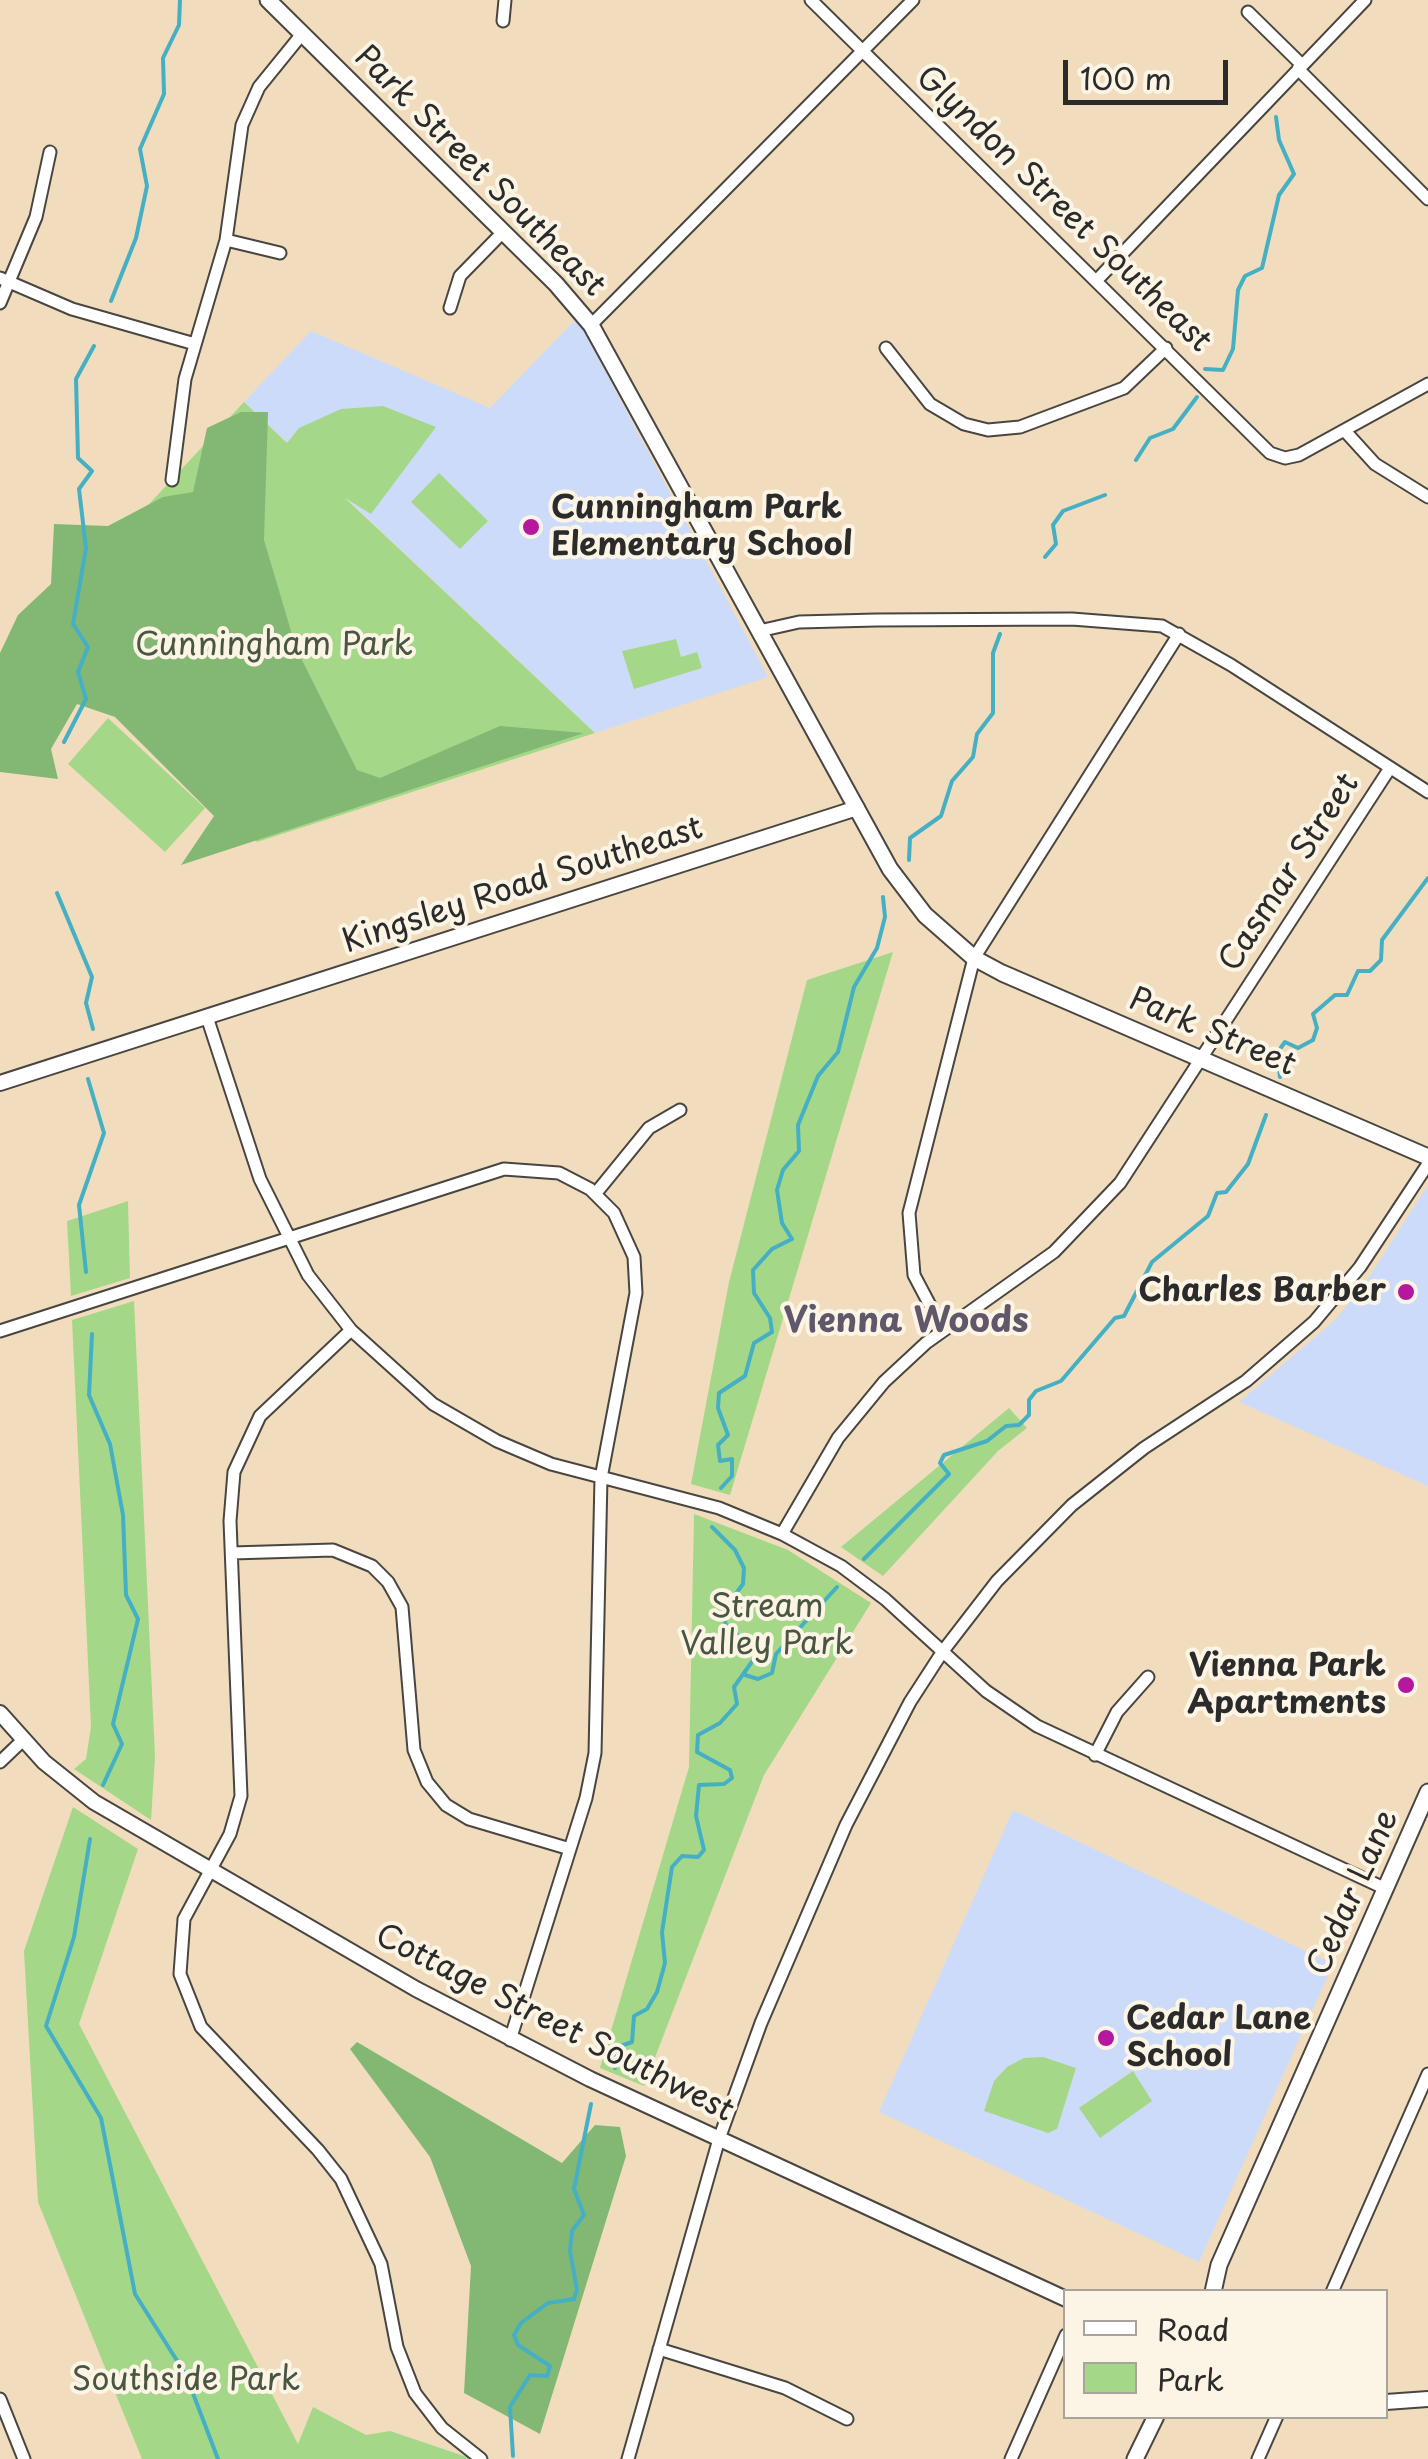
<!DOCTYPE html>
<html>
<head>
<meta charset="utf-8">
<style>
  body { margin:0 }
  #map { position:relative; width:1428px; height:2459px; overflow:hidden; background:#f1ddbd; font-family:"Playpen Sans",sans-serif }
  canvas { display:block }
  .legend { position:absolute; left:1063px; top:2289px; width:325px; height:130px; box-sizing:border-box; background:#fcf5e5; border:2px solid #a8a49b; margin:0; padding:12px 18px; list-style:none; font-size:30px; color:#2b2b2b }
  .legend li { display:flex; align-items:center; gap:20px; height:50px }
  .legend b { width:50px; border:2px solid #a8a49b }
  .scale { position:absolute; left:1063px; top:60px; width:165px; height:45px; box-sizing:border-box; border:5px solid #2b2b2b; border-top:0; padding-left:12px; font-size:30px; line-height:35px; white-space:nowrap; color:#2b2b2b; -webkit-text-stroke:8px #fcf5e5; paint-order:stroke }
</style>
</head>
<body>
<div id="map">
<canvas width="1428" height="2459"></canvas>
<ul class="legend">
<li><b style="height:12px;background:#fff"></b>Road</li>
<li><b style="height:28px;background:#a4d888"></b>Park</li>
</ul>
<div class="scale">100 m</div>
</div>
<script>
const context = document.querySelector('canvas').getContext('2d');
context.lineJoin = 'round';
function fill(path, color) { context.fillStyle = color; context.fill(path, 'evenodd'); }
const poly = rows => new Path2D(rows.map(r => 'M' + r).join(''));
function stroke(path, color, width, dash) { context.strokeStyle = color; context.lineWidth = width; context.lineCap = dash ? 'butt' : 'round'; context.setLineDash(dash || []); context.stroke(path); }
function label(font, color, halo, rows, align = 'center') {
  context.font = font + ' "Playpen Sans",sans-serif'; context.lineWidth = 8; context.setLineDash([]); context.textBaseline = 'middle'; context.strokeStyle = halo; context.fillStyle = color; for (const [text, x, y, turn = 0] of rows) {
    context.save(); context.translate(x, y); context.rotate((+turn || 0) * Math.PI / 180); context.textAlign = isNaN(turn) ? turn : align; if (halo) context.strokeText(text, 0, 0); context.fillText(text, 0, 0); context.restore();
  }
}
fill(poly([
  [577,318,768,677,595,733,244,402,311,331,490,408],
  [1428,1185,1428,1486,1239,1402,1335,1320,1365,1283],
  [1013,1810,1333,1964,1199,2262,879,2112]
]), '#cddbfa');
fill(poly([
  [244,402,287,443,299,428,341,409,383,406,436,427,371,514,345,498,595,733,257,842,31,631],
  [439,473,488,521,460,549,411,502],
  [676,639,681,657,697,652,702,668,634,689,622,651],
  [108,718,205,808,165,852,68,764],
  [893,952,730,1495,691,1484,729,1282,807,980],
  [128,1201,130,1278,71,1296,67,1221],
  [134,1301,155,1757,151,1820,74,1769,86,1759,91,1727,72,1320],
  [1009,1408,1027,1428,998,1451,883,1576,841,1547],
  [694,1514,788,1550,871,1603,764,1775,644,2086,600,2068,689,1767],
  [73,1807,138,1849,79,2024,298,2444,313,2407,366,2435,390,2431,473,2459,142,2459,38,2202,24,1951],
  [1043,2057,1076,2068,1057,2129,1048,2133,984,2111,994,2081,1007,2067,1024,2058],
  [1133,2071,1152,2101,1100,2138,1079,2108]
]), '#a4d888');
fill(poly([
  [241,412,268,412,264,540,296,648,357,770,380,778,500,726,584,733,181,865,214,816,115,717,77,704,51,749,58,779,0,772,0,653,18,615,51,584,54,524,108,526,163,497,193,492,207,428],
  [357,2042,562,2163,595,2125,620,2127,626,2156,540,2434,464,2393,471,2266,430,2157,350,2049]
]), '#83b874');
stroke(poly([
  [111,301,136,238,147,186,140,149,164,94,163,58,179,25,180,0],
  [1205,369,1223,370,1233,349,1238,290,1245,276,1262,268,1279,195,1294,174,1279,140,1276,117],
  [1136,460,1150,438,1173,429,1197,397],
  [1045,557,1056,544,1053,525,1063,511,1105,495],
  [64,742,86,699,78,672,88,647,73,624,86,548,79,489,92,471,78,458,76,379,94,346],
  [909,860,910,838,941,816,952,781,973,757,977,734,993,713,993,653,1000,634],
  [57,893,92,977,86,1003,93,1029],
  [1280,1077,1277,1053,1285,1042,1298,1048,1313,1040,1317,1028,1313,1014,1335,995,1347,995,1358,971,1370,971,1381,960,1382,940,1428,878],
  [86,1272,79,1205,104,1133,88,1079],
  [92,1334,89,1395,110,1444,123,1515,126,1595,138,1619,113,1724,122,1744,103,1785],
  [721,1488,732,1476,732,1459,720,1461,718,1445,728,1435,718,1408,719,1393,745,1376,754,1343,772,1332,770,1318,754,1293,753,1270,772,1249,792,1239,782,1223,777,1190,783,1170,799,1151,798,1125,818,1076,838,1052,854,987,877,948,885,917,883,897],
  [864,1559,949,1474,940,1463,944,1455,987,1441,1006,1426,1019,1425,1029,1415,1029,1400,1036,1391,1061,1381,1115,1318,1124,1316,1152,1262,1208,1216,1217,1193,1226,1192,1248,1164,1266,1115],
  [745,1675,758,1679,772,1673,776,1654,837,1587],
  [90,1839,74,1937,46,2026,101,2118,135,2294,186,2375,218,2459],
  [615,2068,615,2048,632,2042,634,2016,647,2009,657,1992,665,1963,662,1932,672,1867,682,1856,698,1857,704,1850,696,1816,699,1785,724,1784,732,1778,730,1770,697,1752,698,1735,720,1723,737,1704,734,1687,756,1656,750,1644,726,1626,723,1611,743,1584,744,1568,735,1550,712,1527],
  [513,2456,510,2407,530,2375,547,2376,550,2366,518,2345,514,2335,521,2323,548,2303,574,2299,577,2290,570,2251,572,2231,584,2215,574,2189,591,2104]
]), '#45afc4', 4);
const minor = poly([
  [811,0,1270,453,1285,458,1299,455,1428,384],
  [1248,12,1302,65],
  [503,21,505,0],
  [1298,69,1428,199],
  [226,240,280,253],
  [0,278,72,309,195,344],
  [1097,280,1365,0],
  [0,303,36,217,50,152],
  [450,308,460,276,503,232],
  [591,325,913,0],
  [886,348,930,404,964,424,988,430,1020,427,1124,388,1166,348],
  [1345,431,1375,464,1428,497],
  [172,480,185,379,226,240,242,125,259,87,302,34],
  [759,631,799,622,876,620,1072,619,1162,626,1231,665,1428,792],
  [207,1017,260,1179,308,1275,351,1330,433,1404,497,1441,551,1464,719,1508,782,1534,841,1566,885,1599,986,1691,1037,1726,1386,1889],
  [596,1193,649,1128,680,1110],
  [351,1330,260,1416,234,1472,230,1521,241,1796,230,1834,184,1919,180,1974,201,2027,318,2150,341,2179,381,2264,397,2347,415,2393,442,2428,481,2459],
  [943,1330,914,1275,909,1213,974,958,1179,634],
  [0,1331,504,1169,559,1173,590,1189,614,1213,634,1257,636,1293,601,1478,595,1753,586,1798,510,2040],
  [782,1534,838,1438,884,1382,926,1343,1054,1252,1120,1183,1390,768],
  [232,1553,333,1550,372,1566,388,1582,402,1607,414,1750,427,1782,446,1805,469,1819,570,1849],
  [1095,1755,1117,1712,1148,1677],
  [0,1762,23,1740],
  [1332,2292,1428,2074],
  [659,2349,785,2388,847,2419],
  [0,2399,24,2459],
  [628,2459,719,2139,761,2023,846,1825,910,1702,943,1651,997,1581,1072,1505,1144,1448,1246,1381,1314,1322,1360,1267,1428,1164],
  [1011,2459,1066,2335],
  [1258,2459,1277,2416]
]);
const tertiary = poly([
  [0,1083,857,808],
  [0,1713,44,1762,94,1802,416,1989,590,2079,1066,2299],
  [1386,2402,1428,2399]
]);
const secondary = poly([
  [268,0,556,284,591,325,890,869,925,915,974,958,1002,973,1428,1157],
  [1213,2292,1219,2265,1428,1792],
  [1135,2459,1156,2416]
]);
stroke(minor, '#494641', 15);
stroke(tertiary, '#494641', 18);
stroke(secondary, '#494641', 19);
stroke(minor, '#fff', 11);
stroke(tertiary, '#fff', 14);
stroke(secondary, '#fff', 15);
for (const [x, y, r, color] of [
  [531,527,10,"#b5179e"],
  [1406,1292,10,"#b5179e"],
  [1406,1685,10,"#b5179e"],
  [1106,2038,10,"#b5179e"]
]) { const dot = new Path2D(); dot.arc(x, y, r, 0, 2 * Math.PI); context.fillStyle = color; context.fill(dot); stroke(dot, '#fcf5e5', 4); }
label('32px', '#2b2b2b', '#fcf5e5', [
  ["Park Street Southeast",479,172,45],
  ["Glyndon Street Southeast",1063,210,44],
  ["Casmar Street",1290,873,-57],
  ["Kingsley Road Southeast",523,886,-18],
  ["Park Street",1212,1033,23],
  ["Cedar Lane",1354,1893,-66],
  ["Cottage Street Southwest",554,2024,27]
]);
label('bold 32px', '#2b2b2b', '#fcf5e5', [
  ["Cunningham Park",551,509],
  ["Elementary School",551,546],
  ["Charles Barber",1386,1292,"right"],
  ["Vienna Park",1386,1667,"right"],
  ["Apartments",1386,1704,"right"],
  ["Cedar Lane",1126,2020],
  ["School",1126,2057]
], 'left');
label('32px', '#495642', '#fcf5e5', [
  ["Cunningham Park",274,646],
  ["Stream",767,1608],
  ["Valley Park",767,1645],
  ["Southside Park",186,2381]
]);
label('bold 35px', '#60576b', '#fcf5e5', [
  ["Vienna Woods",906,1322]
]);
</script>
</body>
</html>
